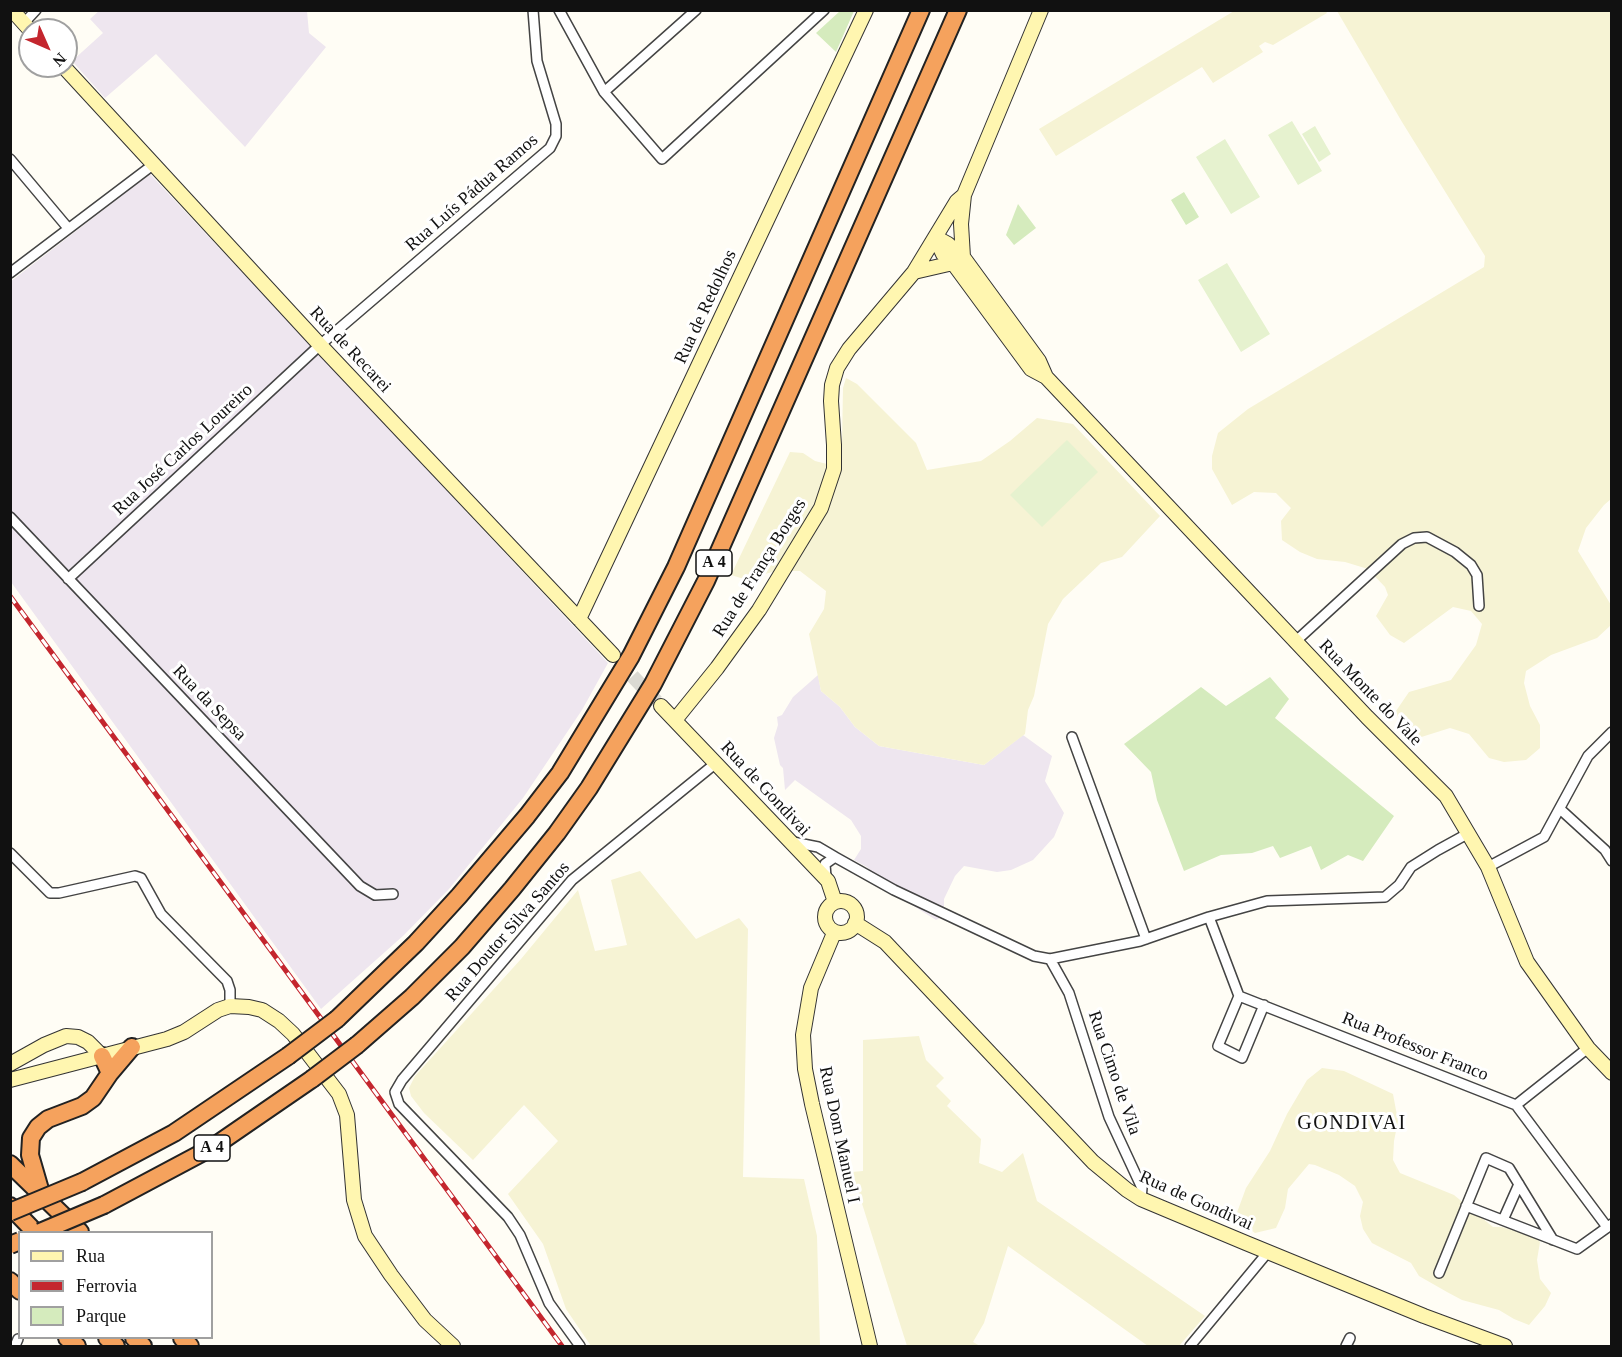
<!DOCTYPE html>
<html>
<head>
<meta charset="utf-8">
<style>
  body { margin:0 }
  #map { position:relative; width:1622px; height:1357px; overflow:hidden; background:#fffdf5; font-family:"Times New Roman",serif }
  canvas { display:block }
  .frame { position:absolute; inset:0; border:12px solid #111; pointer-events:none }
  .legend { position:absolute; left:18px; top:1231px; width:195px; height:108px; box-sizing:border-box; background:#fff; border:2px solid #a0a0a0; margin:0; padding:8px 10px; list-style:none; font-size:18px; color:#111 }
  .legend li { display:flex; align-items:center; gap:12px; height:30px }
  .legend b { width:30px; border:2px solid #a0a0a0 }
  .north { position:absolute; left:18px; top:18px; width:60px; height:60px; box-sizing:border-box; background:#fff; border:2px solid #a0a0a0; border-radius:50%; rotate:135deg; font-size:16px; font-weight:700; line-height:24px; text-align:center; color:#111 }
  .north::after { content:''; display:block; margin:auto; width:21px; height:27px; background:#c4262e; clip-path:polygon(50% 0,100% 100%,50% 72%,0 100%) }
</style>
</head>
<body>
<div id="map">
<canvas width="1622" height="1357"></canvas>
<div class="frame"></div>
<ul class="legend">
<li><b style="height:8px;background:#fff6b0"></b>Rua</li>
<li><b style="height:8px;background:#c4262e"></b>Ferrovia</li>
<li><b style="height:16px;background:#d5ebbd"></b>Parque</li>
</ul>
<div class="north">N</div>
</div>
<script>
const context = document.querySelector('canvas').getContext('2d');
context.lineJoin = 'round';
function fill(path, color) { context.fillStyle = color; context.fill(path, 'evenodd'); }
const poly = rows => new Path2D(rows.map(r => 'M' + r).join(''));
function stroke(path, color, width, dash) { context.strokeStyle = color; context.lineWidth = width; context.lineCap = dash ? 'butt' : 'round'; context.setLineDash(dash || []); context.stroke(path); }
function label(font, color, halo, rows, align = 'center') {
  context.font = font + ' "Times New Roman",serif'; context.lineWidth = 6; context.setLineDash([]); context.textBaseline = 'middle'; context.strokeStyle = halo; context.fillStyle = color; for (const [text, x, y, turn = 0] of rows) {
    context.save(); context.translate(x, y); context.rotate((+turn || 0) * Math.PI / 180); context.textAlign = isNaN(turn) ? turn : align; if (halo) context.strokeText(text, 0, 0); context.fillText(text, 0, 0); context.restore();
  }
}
fill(poly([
  [100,10,307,11,309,33,326,47,245,147,156,54,105,98,72,61,103,33,90,19],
  [150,174,608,663,582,710,523,798,449,889,404,935,321,1009,11,582,10,282],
  [818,675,821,691,840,707,855,727,879,746,984,765,1023,735,1052,756,1045,781,1064,813,1054,837,1033,860,1011,870,997,872,964,866,955,876,944,899,944,916,936,920,883,887,867,867,854,860,861,849,861,836,851,820,795,780,785,790,783,768,780,765,774,738,778,725,777,717,782,715,793,697]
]), '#eee6ef');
fill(poly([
  [1325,10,1327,13,1273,45,1265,42,1259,46,1263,52,1213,83,1202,67,1056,156,1039,129,1234,11],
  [1337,11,1611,11,1611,499,1604,505,1586,528,1578,551,1611,605,1611,625,1597,638,1551,655,1526,671,1524,683,1530,706,1540,725,1540,748,1526,760,1504,762,1489,758,1469,734,1450,728,1415,739,1402,729,1396,711,1409,692,1451,680,1476,645,1482,624,1471,611,1453,607,1404,643,1390,635,1376,616,1388,595,1385,587,1368,569,1345,562,1317,559,1300,552,1282,540,1281,521,1291,508,1276,493,1254,492,1232,505,1212,469,1212,456,1218,433,1248,409,1484,267,1485,256,1402,122],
  [846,378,857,384,916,443,927,470,981,461,1010,441,1037,418,1073,424,1160,516,1122,557,1101,563,1063,599,1048,624,1034,696,1028,710,1025,734,984,765,879,746,855,727,840,707,821,691,809,634,824,609,826,591,800,571,777,571,744,579,731,575,790,452,803,453,815,461,827,464,842,443,843,388],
  [640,871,696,939,739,918,748,929,743,1177,804,1179,817,1236,820,1346,591,1346,566,1309,543,1244,508,1194,558,1141,524,1105,473,1160,424,1113,411,1096,409,1088,415,1076,521,959,578,890,595,951,627,945,611,880],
  [919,1036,926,1060,944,1078,936,1086,951,1101,947,1106,981,1139,979,1163,1002,1172,1023,1153,1037,1201,1205,1316,1179,1346,1148,1346,1008,1246,984,1323,973,1342,980,1346,907,1346,852,1172,863,1171,863,1040],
  [1322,1068,1344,1071,1393,1094,1398,1121,1394,1141,1393,1160,1400,1173,1454,1195,1493,1227,1502,1227,1535,1237,1540,1242,1537,1260,1540,1279,1551,1293,1545,1306,1529,1325,1514,1319,1499,1310,1462,1300,1447,1292,1419,1276,1411,1263,1372,1243,1363,1229,1360,1216,1363,1202,1355,1186,1339,1175,1315,1165,1309,1164,1288,1189,1285,1208,1276,1228,1255,1233,1235,1218,1246,1188,1270,1151,1287,1114,1307,1080]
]), '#f6f3d4');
fill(poly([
  [840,11,854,11,836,52,816,33],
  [1184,192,1199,217,1186,225,1171,200],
  [1018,204,1036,228,1014,245,1006,235],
  [1270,677,1289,699,1275,718,1394,816,1363,861,1348,855,1321,870,1311,846,1280,858,1273,846,1252,853,1221,855,1184,871,1157,800,1151,772,1124,744,1201,687,1226,706]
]), '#d5ebbd');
fill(poly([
  [1292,121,1322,171,1298,185,1268,135],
  [1315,126,1331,154,1319,162,1302,134],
  [1225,139,1260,197,1231,214,1196,157],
  [1227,263,1270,334,1241,352,1198,280],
  [1067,440,1098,472,1042,527,1010,495]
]), '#e6f2cf');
stroke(poly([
  [618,661,661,706]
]), '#dbdad3', 14, [14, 7]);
const street = poly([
  [559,10,604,92,662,159,824,10],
  [24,23,36,10],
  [604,92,696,10],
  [10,159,68,228],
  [10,273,154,164],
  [10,517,360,886,375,895,393,894],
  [68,579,320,345,550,148,556,136,556,124,537,61,533,10],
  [1296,641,1402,544,1414,538,1427,537,1455,552,1471,565,1477,575,1479,606],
  [1072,737,1146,939],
  [1560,809,1605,850,1612,861],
  [793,842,818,847,835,857],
  [10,853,50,893,59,893,135,876,141,878,161,914,227,981,230,990,230,1006],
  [1488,867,1544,837,1588,756,1612,732],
  [826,877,825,864,835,857,894,890,1034,956,1050,959,1140,941,1209,917,1267,901,1385,897,1399,885,1411,867,1438,850,1469,833],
  [1209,917,1239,996,1516,1105,1607,1227],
  [1050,959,1069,993,1109,1117,1142,1188,1141,1199],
  [1239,996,1218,1046,1242,1058,1264,1005],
  [1516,1105,1588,1048],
  [1466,1206,1577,1249,1612,1224],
  [1503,1220,1519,1184],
  [1439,1273,1486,1158,1509,1168,1553,1240],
  [15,1346,18,1339],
  [580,1346,549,1303,520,1235,508,1217,399,1104,395,1092,402,1080,572,880,716,763],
  [1190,1346,1268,1252],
  [1346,1346,1350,1338]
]);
const secondary = poly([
  [12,10,30,30],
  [63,66,320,345,613,655],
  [935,237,943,254,953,263,1031,369,1046,377,1367,717,1446,796,1488,867,1527,962,1588,1048,1612,1073],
  [935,237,948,244,963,257,1039,361,1046,377],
  [963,257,961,224,964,195],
  [914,272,953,263],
  [579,619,866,10],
  [661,706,828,881,835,902],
  [675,720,717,668,759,610,821,508,834,469,834,445,831,401,832,385,837,368,849,349,914,272,957,201,964,195,1041,10],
  '825 917a16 16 0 1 1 32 0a16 16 0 1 1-32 0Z',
  [855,923,885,942,1093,1162,1127,1190,1141,1199,1246,1243,1424,1316,1505,1346],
  [834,933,811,988,803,1035,805,1069,812,1104,870,1346],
  [10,1064,44,1045,66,1036,78,1037,88,1042,102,1056],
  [10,1080,167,1039,184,1032,218,1010,230,1006,249,1007,262,1010,279,1021,293,1034,339,1094,347,1115,354,1200,365,1236,391,1275,425,1320,453,1346]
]);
const highway = poly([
  [337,1019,416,943,459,896,527,816,560,773,631,656,676,567,921,10],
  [357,1045,412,997,462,947,512,889,557,833,589,788,653,684,706,581,958,10],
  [110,1073,132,1047],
  [10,1164,80,1232],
  [82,1182,174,1133,288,1056],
  [41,1193,30,1155,31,1138,38,1127,48,1119,82,1106,93,1098,110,1073,102,1056],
  [104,1205,213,1147,312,1079],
  [10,1206,35,1232],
  [10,1281,20,1291],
  [67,1338,77,1346],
  [107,1338,116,1346],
  [134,1338,143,1346],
  [182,1338,190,1346]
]);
stroke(street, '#444', 12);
stroke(secondary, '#333', 16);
stroke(highway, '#222', 20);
stroke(street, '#fff', 9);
stroke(secondary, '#fff6b0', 14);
stroke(highway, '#f5a25d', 16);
const rail = poly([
  [10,596,562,1346]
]);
stroke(rail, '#c4262e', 5);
stroke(rail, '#fff', 3, [9]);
const highwayBridge = poly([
  [288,1056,337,1019],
  [312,1079,357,1045],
  [10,1212,82,1182],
  [40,1232,104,1205],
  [10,1245,20,1241]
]);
stroke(highwayBridge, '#222', 20, []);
stroke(highwayBridge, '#f5a25d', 16);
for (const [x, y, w] of [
  [714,563,36],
  [212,1148,36]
]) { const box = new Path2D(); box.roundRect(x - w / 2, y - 13, w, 26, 4.5); context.fillStyle = '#fff'; context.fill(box); stroke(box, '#111', 1.5); }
label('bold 16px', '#111', null, [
  ["A 4",714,563],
  ["A 4",212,1148]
]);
label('18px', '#111', '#fff', [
  ["Rua Luís Pádua Ramos",472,193,-41],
  ["Rua de Redolhos",706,307,-65],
  ["Rua de Recarei",350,350,47],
  ["Rua José Carlos Loureiro",183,450,-43],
  ["Rua de França Borges",760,568,-58],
  ["Rua Monte do Vale",1370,693,46],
  ["Rua da Sepsa",209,703,46],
  ["Rua de Gondivai",765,789,47],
  ["Rua Doutor Silva Santos",508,932,-49],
  ["Rua Professor Franco",1415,1047,22],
  ["Rua Cimo de Vila",1114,1073,71],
  ["Rua Dom Manuel I",839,1135,78],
  ["Rua de Gondivai",1196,1201,24]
]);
context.letterSpacing = '1.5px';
label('20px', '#111', '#fff', [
  ["GONDIVAI",1352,1124]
]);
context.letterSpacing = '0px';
</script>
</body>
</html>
